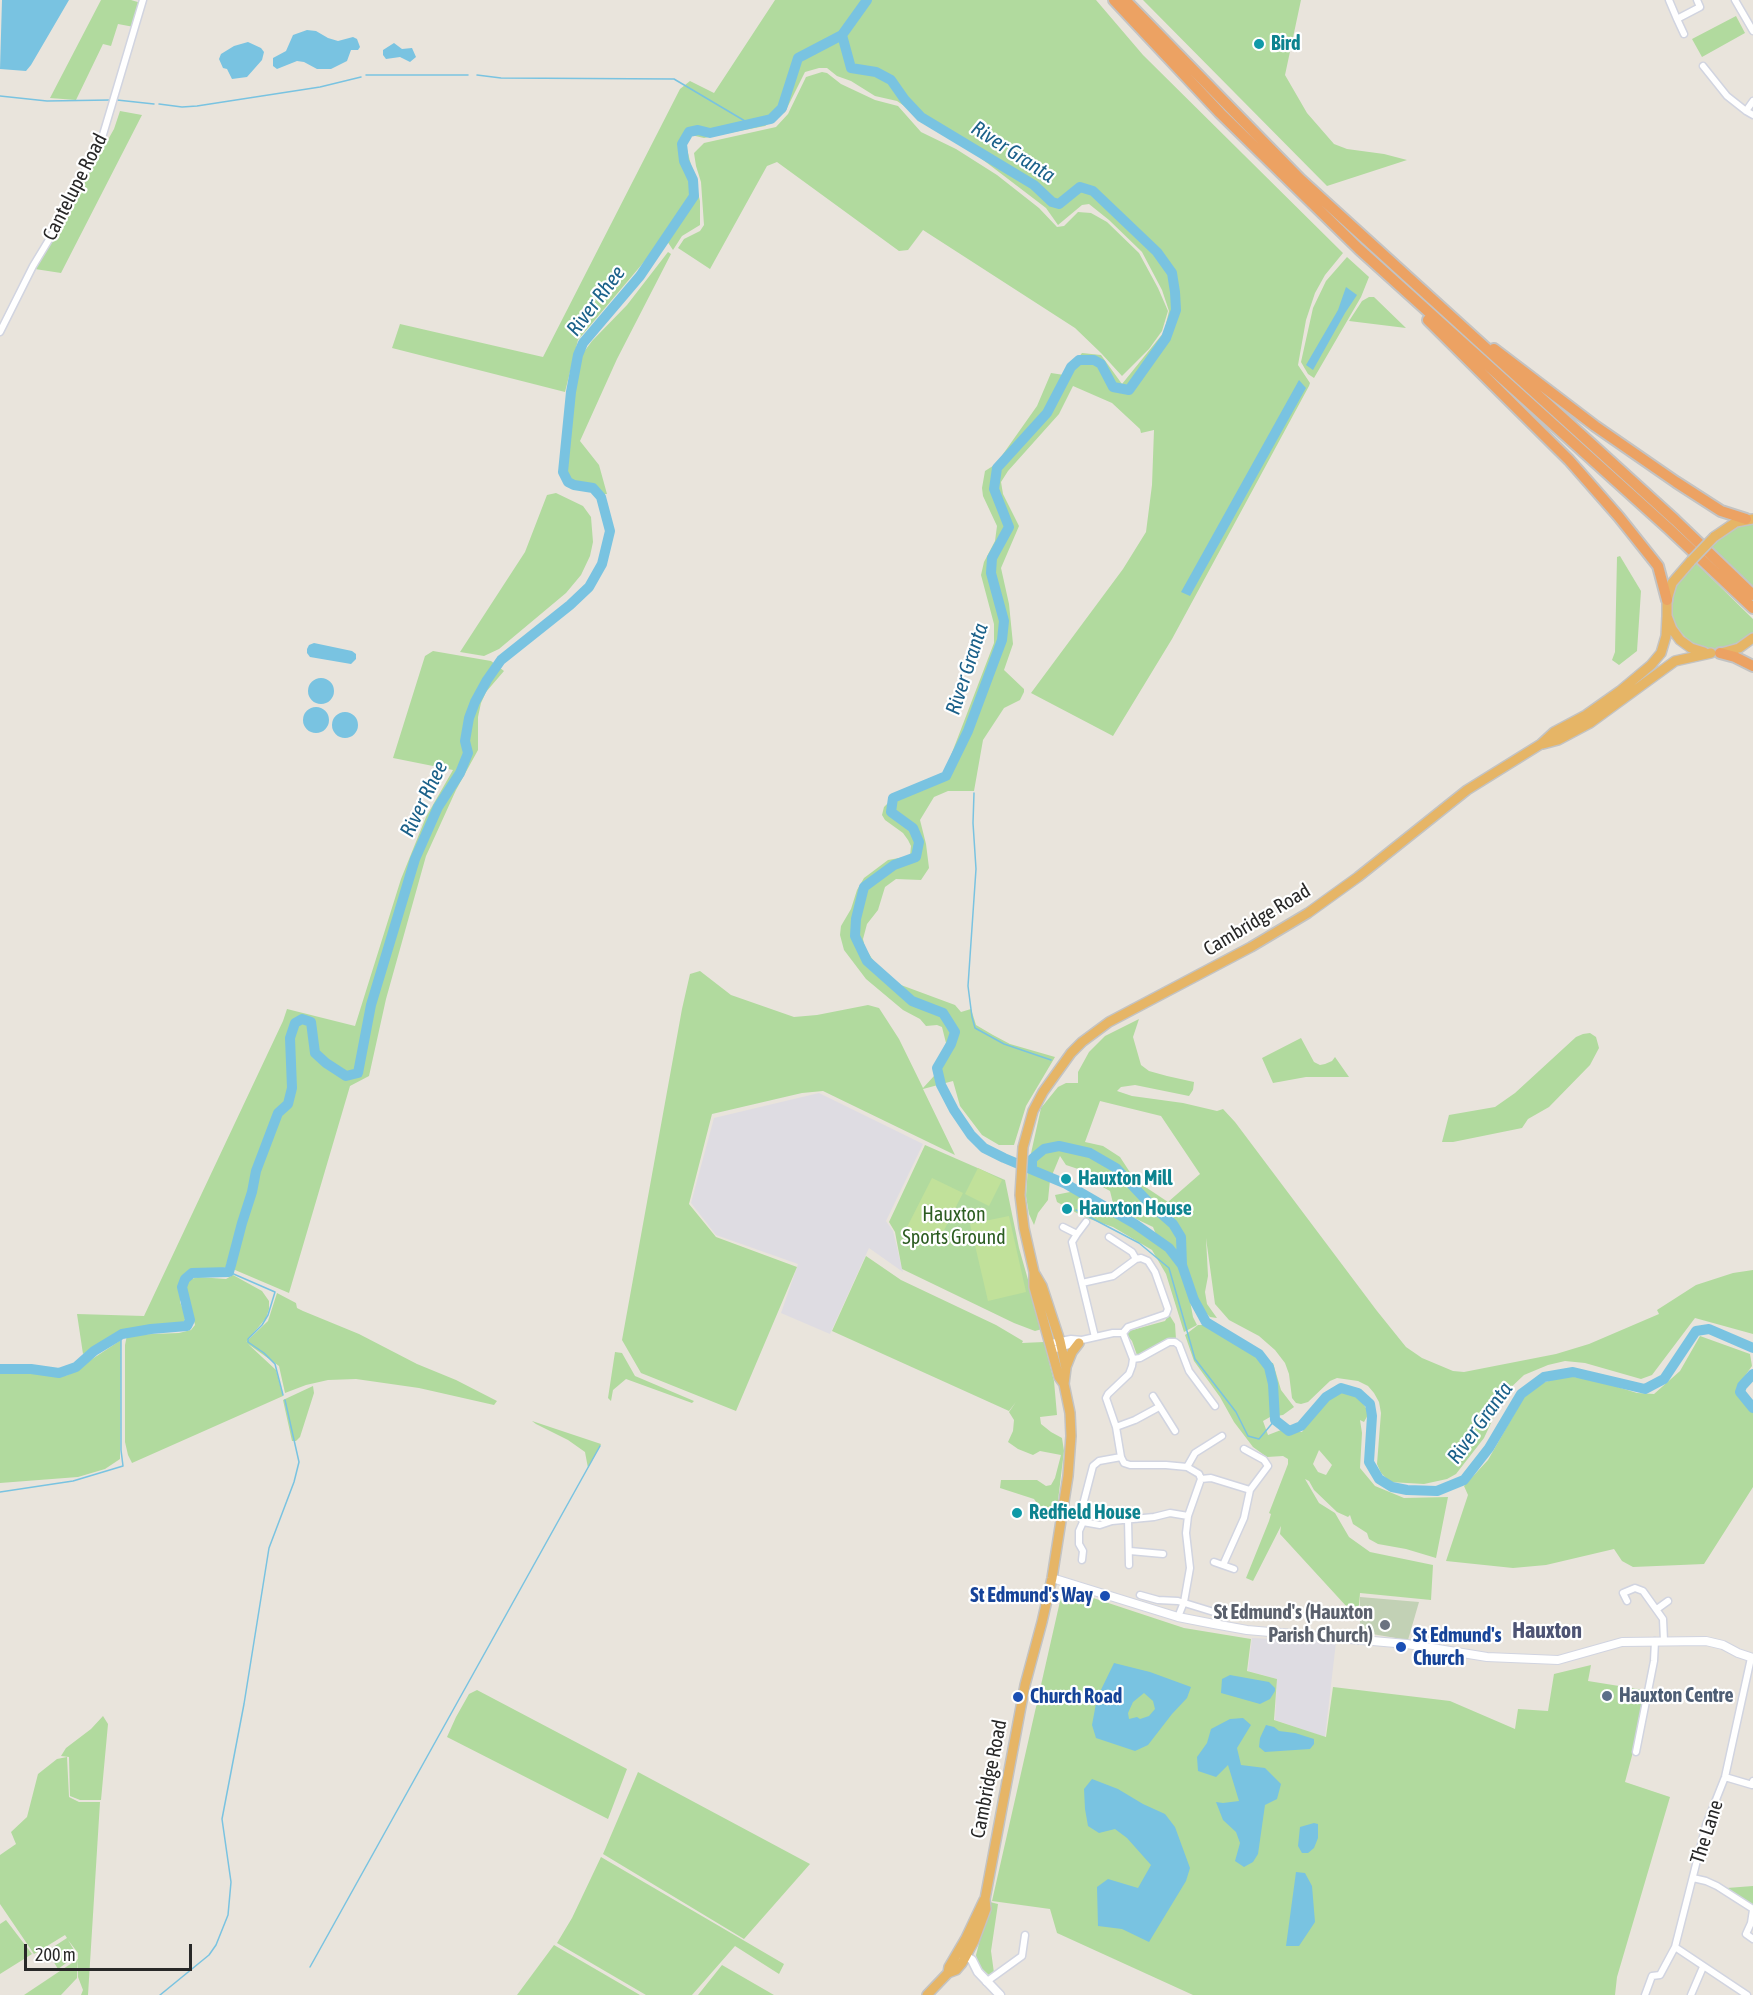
<!DOCTYPE html>
<html>
<head>
<meta charset="utf-8">
<style>
  body { margin:0 }
  #map { position:relative; width:1753px; height:1995px; overflow:hidden; background:#e9e4dc; font-family:"Asap Condensed",sans-serif }
  canvas { display:block }
  .scale { position:absolute; left:24px; top:1944px; width:168px; height:27px; box-sizing:border-box; border:3px solid #282828; border-top:0; padding-left:8px; font-size:18px; line-height:21px; white-space:nowrap; color:#282828; -webkit-text-stroke:4px #fff; paint-order:stroke }
</style>
</head>
<body>
<div id="map">
<canvas width="1753" height="1995"></canvas>
<div class="scale">200 m</div>
</div>
<script>
const context = document.querySelector('canvas').getContext('2d');
context.lineJoin = 'round';
function fill(path, color) { context.fillStyle = color; context.fill(path, 'evenodd'); }
const poly = rows => new Path2D(rows.map(r => 'M' + r).join(''));
function stroke(path, color, width, dash) { context.strokeStyle = color; context.lineWidth = width; context.lineCap = dash ? 'butt' : 'round'; context.setLineDash(dash || []); context.stroke(path); }
function label(font, color, halo, rows, align = 'center') {
  context.font = font + ' "Asap Condensed",sans-serif'; context.lineWidth = 4.5; context.setLineDash([]); context.textBaseline = 'middle'; context.strokeStyle = halo; context.fillStyle = color; for (const [text, x, y, turn = 0] of rows) {
    context.save(); context.translate(x, y); context.rotate((+turn || 0) * Math.PI / 180); context.textAlign = isNaN(turn) ? turn : align; if (halo) context.strokeText(text, 0, 0); context.fillText(text, 0, 0); context.restore();
  }
}
fill(poly([
  [819,1093,923,1144,886,1221,893,1231,903,1272,869,1248,830,1334,781,1313,798,1264,716,1235,691,1203,714,1118],
  [1252,1638,1336,1642,1325,1737,1275,1720,1277,1679,1248,1671]
]), '#dedce2');
fill(poly([
  [101,0,131,0,141,3,134,27,118,24,111,46,103,44,76,100,50,98],
  [775,0,1096,0,1143,55,1343,253,1325,275,1315,293,1306,320,1298,365,1310,383,1309,386,1172,639,1113,736,1031,693,1123,569,1146,532,1152,485,1154,430,1141,433,1140,429,1112,403,1073,386,1059,414,1008,471,1001,482,1003,494,1019,526,1001,568,1009,604,1013,644,1004,670,1024,689,1024,692,1020,700,1004,708,983,740,974,791,948,791,934,797,920,820,926,844,929,868,921,880,896,879,885,887,878,910,867,924,863,939,865,948,877,966,901,985,955,1005,961,1012,971,1009,976,1025,993,1035,1010,1044,1055,1057,1026,1106,1014,1145,999,1145,982,1135,960,1106,953,1081,923,1089,955,1155,823,1091,802,1093,712,1114,689,1204,716,1237,797,1267,736,1411,641,1373,622,1340,682,1009,690,974,700,971,731,995,794,1017,817,1015,868,1005,879,1008,899,1039,923,1088,934,1076,935,1068,946,1043,942,1027,937,1025,926,1026,920,1019,903,1010,866,979,844,950,840,935,841,926,851,909,857,890,864,878,888,860,910,856,911,846,908,840,903,833,885,820,882,815,884,807,896,795,937,778,945,771,994,643,994,624,981,575,984,562,995,541,997,526,983,496,982,488,985,471,996,464,1037,406,1051,373,1064,375,1082,353,1101,355,1122,384,1164,332,1169,311,1162,290,1142,252,1109,220,1089,204,1082,205,1058,225,1046,208,974,153,897,101,875,96,851,81,837,76,827,68,819,68,805,72,785,112,765,126,704,138,691,135,686,145,700,201,700,225,682,236,673,250,667,241,654,250,578,340,565,392,392,348,400,324,543,357,680,89,690,81,714,93],
  [1143,0,1301,0,1285,75,1307,113,1334,144,1347,149,1384,154,1407,160,1327,186],
  [1736,16,1745,33,1702,57,1692,39],
  [822,72,827,73,841,84,875,100,898,106,921,132,956,149,997,175,1039,208,1057,227,1064,226,1078,212,1091,213,1107,222,1139,253,1158,288,1168,311,1162,331,1149,349,1122,376,1101,353,1075,328,923,230,908,250,899,251,777,162,767,166,710,269,678,248,684,239,700,231,704,225,701,182,696,166,694,153,704,143,776,127,788,114,806,77],
  [120,111,142,115,61,273,35,269,114,129],
  [668,252,671,254,617,359,580,441,599,465,607,494,602,494,597,486,573,482,566,474,574,393,581,356,592,341,627,305],
  [1347,257,1369,277,1361,297,1314,378,1308,374,1301,362,1313,308,1326,281],
  [1369,297,1374,297,1406,328,1349,321,1362,301],
  [556,493,583,506,591,517,593,542,590,556,581,575,566,593,499,649,484,656,460,652,525,552,547,495],
  [1753,523,1753,591,1710,549,1729,530,1740,525],
  [1620,556,1641,591,1637,651,1619,665,1612,660,1615,652,1617,557],
  [1695,562,1753,619,1753,633,1744,641,1721,650,1708,650,1690,642,1677,628,1672,616,1671,603,1675,585],
  [433,651,491,661,504,671,486,692,481,703,478,717,478,750,456,790,426,856,386,999,369,1076,350,1086,289,1293,228,1267,213,1270,192,1270,181,1279,180,1302,186,1317,182,1325,152,1327,118,1333,83,1354,77,1314,144,1316,283,1021,287,1009,355,1026,401,879,426,817,453,770,393,758,425,656],
  [1139,1019,1133,1037,1141,1065,1149,1071,1167,1076,1194,1082,1193,1090,1189,1096,1135,1085,1121,1087,1117,1091,1132,1096,1183,1103,1217,1111,1223,1109,1235,1122,1377,1311,1406,1347,1422,1358,1453,1371,1464,1372,1556,1354,1589,1344,1659,1314,1657,1310,1696,1285,1733,1273,1753,1270,1753,1334,1695,1318,1652,1375,1641,1379,1585,1363,1565,1361,1548,1365,1524,1375,1505,1393,1484,1438,1456,1474,1447,1479,1424,1484,1390,1482,1381,1473,1377,1464,1381,1413,1379,1402,1374,1393,1368,1386,1358,1381,1337,1378,1330,1381,1308,1402,1301,1404,1296,1403,1292,1398,1289,1374,1285,1363,1275,1350,1259,1336,1229,1320,1215,1304,1206,1238,1208,1276,1205,1292,1207,1304,1217,1318,1210,1317,1197,1304,1190,1301,1193,1317,1197,1325,1184,1332,1166,1274,1152,1250,1113,1227,1084,1217,1057,1202,1055,1195,1070,1192,1078,1186,1089,1199,1104,1202,1127,1223,1148,1236,1157,1237,1153,1227,1128,1215,1113,1203,1110,1191,1099,1185,1090,1173,1066,1165,1060,1156,1050,1180,1048,1200,1038,1213,1034,1225,1029,1214,1026,1196,1028,1167,1041,1108,1058,1087,1066,1083,1078,1083,1078,1072,1089,1052,1105,1036],
  [1100,1101,1161,1116,1200,1174,1168,1202,1135,1180,1120,1157,1103,1146,1085,1142],
  [1590,1033,1596,1037,1599,1048,1590,1065,1549,1107,1528,1119,1522,1128,1453,1142,1442,1142,1449,1115,1495,1107,1515,1093,1576,1037,1583,1034],
  [1301,1038,1314,1062,1320,1065,1325,1064,1332,1061,1335,1057,1349,1077,1306,1077,1273,1083,1262,1058],
  [925,1145,1005,1180,1019,1248,1042,1329,1035,1331,1014,1323,902,1269,895,1232,889,1222],
  [866,1256,901,1280,996,1325,1023,1341,1022,1343,1044,1342,1054,1381,1057,1415,1040,1417,1041,1424,1051,1432,1062,1438,1064,1451,1056,1517,1050,1521,1034,1499,1000,1488,1001,1480,1037,1480,1046,1486,1051,1485,1055,1478,1061,1455,1040,1451,1033,1455,1018,1449,1008,1442,1013,1431,1014,1420,1009,1412,1016,1402,1009,1411,832,1331],
  [233,1275,262,1291,269,1301,269,1309,266,1318,246,1342,268,1321,277,1293,296,1303,297,1308,303,1311,359,1334,417,1364,456,1380,497,1401,494,1405,419,1388,356,1379,328,1380,306,1385,285,1393,279,1366,248,1344,276,1370,283,1396,132,1463,128,1455,125,1442,125,1345,127,1335,179,1333,191,1330,195,1325,186,1288,188,1280,198,1277,226,1279],
  [1168,1316,1170,1316,1175,1324,1176,1339,1169,1339,1143,1354,1137,1355,1132,1341,1127,1335,1129,1331,1165,1321],
  [1198,1325,1209,1325,1246,1347,1263,1361,1273,1363,1281,1390,1294,1407,1283,1415,1270,1417,1263,1421,1268,1435,1281,1430,1302,1432,1323,1403,1340,1391,1359,1397,1369,1413,1364,1422,1360,1420,1362,1433,1360,1468,1375,1486,1404,1498,1448,1497,1436,1558,1406,1549,1378,1544,1369,1539,1367,1533,1353,1524,1350,1515,1348,1517,1337,1512,1314,1490,1309,1481,1305,1479,1319,1503,1335,1513,1349,1537,1370,1552,1433,1565,1431,1600,1360,1593,1358,1619,1280,1534,1281,1526,1253,1581,1246,1578,1269,1521,1271,1514,1269,1513,1288,1464,1288,1459,1283,1456,1267,1457,1253,1447,1234,1422,1220,1397,1194,1361,1185,1335],
  [1319,1450,1332,1465,1326,1475,1318,1472,1313,1464],
  [1700,1336,1750,1354,1752,1366,1737,1387,1736,1394,1753,1411,1753,1487,1704,1564,1633,1567,1622,1561,1614,1549,1546,1565,1513,1568,1446,1561,1468,1495,1464,1486,1488,1460,1525,1395,1542,1383,1565,1376,1592,1379,1637,1393,1654,1394,1680,1371],
  [121,1340,120,1459,105,1469,78,1477,0,1483,0,1372,21,1371,62,1376,68,1375],
  [615,1352,622,1353,635,1376,694,1401,692,1403,626,1379,613,1390,611,1401,608,1398],
  [313,1386,314,1393,300,1437,296,1441,292,1441,283,1400],
  [532,1421,601,1444,588,1468,585,1452,568,1440,536,1424],
  [1063,1588,1184,1628,1251,1639,1247,1671,1277,1679,1274,1720,1326,1737,1333,1687,1450,1701,1515,1729,1518,1709,1548,1711,1554,1674,1591,1665,1588,1681,1644,1690,1642,1718,1625,1782,1670,1797,1617,1977,1615,1995,1193,1995,1057,1933,1050,1909,992,1901],
  [477,1690,627,1769,608,1819,447,1737,456,1717,469,1694],
  [103,1716,108,1724,101,1800,80,1800,70,1796,69,1757,61,1756,66,1748,91,1729],
  [67,1757,69,1797,79,1802,100,1802,88,1995,81,1995,83,1990,78,1977,78,1953,68,1940,77,1955,58,1969,47,1951,67,1938,65,1935,34,1954,0,1904,0,1855,16,1844,11,1832,27,1817,38,1774,57,1759],
  [638,1772,810,1864,744,1939,603,1854],
  [601,1857,784,1964,779,1974,735,1946,692,1995,646,1995,557,1943,572,1918],
  [1753,1886,1753,1905,1727,1888],
  [990,1902,998,1904,991,1951,994,1973,990,1976,978,1965,976,1955],
  [6,1920,32,1954,0,1974,0,1924],
  [554,1945,640,1995,517,1995],
  [78,1959,77,1978,61,1995,24,1995],
  [722,1965,774,1995,698,1995]
]), '#b1da9e');
fill(poly([
  [1360,1597,1419,1602,1408,1640,1366,1633,1360,1627]
]), '#c2d1b5');
fill(poly([
  [978,1168,1002,1180,989,1206,965,1194],
  [932,1178,963,1193,936,1246,905,1231],
  [1009,1216,1026,1292,988,1301,970,1224]
]), '#c1e19a');
fill(poly([
  [2,0,69,0,31,65,26,71,0,69],
  [307,30,316,31,328,38,338,41,353,37,357,39,360,47,358,50,351,50,347,61,331,69,317,69,304,62,297,61,277,69,273,66,273,58,286,51,293,35],
  [248,42,261,48,264,52,262,60,247,77,232,79,227,69,223,68,219,59,221,54,234,46],
  [394,43,402,49,412,48,416,57,410,62,400,57,386,59,383,55,383,50],
  [1346,287,1357,295,1345,313,1313,370,1306,365,1338,310],
  [1299,380,1306,388,1190,596,1181,592],
  [314,643,352,651,356,654,356,659,351,664,310,657,307,653,307,649,309,645],
  '308 691a13 13 0 1 1 26 0a13 13 0 1 1-26 0Z',
  '303 720a13 13 0 1 1 26 0a13 13 0 1 1-26 0Z',
  '332 725a13 13 0 1 1 26 0a13 13 0 1 1-26 0Z',
  [1114,1663,1150,1672,1191,1687,1187,1698,1172,1714,1148,1745,1135,1751,1096,1738,1092,1725,1097,1698],
  [1144,1693,1153,1701,1155,1709,1149,1716,1140,1719,1137,1717,1129,1719,1128,1713,1133,1702],
  [1230,1675,1269,1682,1275,1688,1275,1691,1270,1699,1260,1704,1221,1693,1222,1679],
  [1243,1718,1251,1725,1237,1748,1241,1765,1265,1768,1281,1784,1277,1799,1265,1805,1258,1854,1253,1862,1244,1867,1235,1861,1240,1843,1236,1832,1223,1820,1216,1802,1223,1803,1239,1801,1228,1765,1216,1777,1198,1771,1197,1757,1207,1743,1211,1729,1230,1719],
  [1266,1725,1274,1727,1279,1731,1295,1733,1314,1739,1314,1744,1310,1749,1265,1752,1259,1747,1260,1738],
  [1092,1779,1118,1789,1143,1804,1165,1814,1175,1827,1190,1868,1186,1881,1149,1942,1122,1929,1098,1926,1097,1887,1108,1879,1138,1888,1151,1865,1127,1838,1115,1829,1099,1833,1088,1826,1085,1809,1084,1789],
  [1314,1823,1318,1824,1318,1838,1314,1848,1308,1853,1302,1853,1298,1846,1300,1827],
  [1296,1872,1305,1873,1312,1886,1315,1922,1299,1946,1286,1946]
]), '#79c3e1');
stroke(poly([
  [366,75,468,75],
  [477,75,501,78,674,79,750,124],
  [0,96,47,101,110,100],
  [117,100,154,104],
  [159,104,182,107,197,106,320,87,361,77],
  [974,793,973,823,976,869,968,986,972,1017,975,1028,1004,1044,1051,1060],
  [1076,1210,1139,1243,1169,1268,1195,1359,1236,1412,1248,1436,1259,1439,1275,1420],
  [229,1272,275,1292,268,1315,262,1325,248,1339,248,1342,264,1353,275,1364,283,1395],
  [0,1492,73,1481,123,1466,121,1450,121,1335],
  [310,1967,600,1446],
  [160,1995,209,1955,216,1945,228,1915,231,1882,222,1819,244,1704,269,1548,294,1482,299,1462,285,1400]
]), '#79c3e1', 1.5);
stroke(poly([
  [842,35,851,68,876,72,891,80,905,100,921,117,1034,185,1052,202,1059,204,1080,187,1093,191,1157,252,1172,273,1175,292,1176,310,1166,338,1129,390,1113,387,1101,364,1094,360,1079,360,1071,367,1047,413,997,468,994,489,1009,527,992,558,991,573,1004,621,1002,640,968,731,946,776,893,798,891,812,913,828,919,842,916,857,894,865,864,887,856,919,855,936,867,961,912,1001,943,1013,955,1032,951,1044,937,1068,941,1085,954,1110,971,1135,984,1148,1004,1158,1066,1184,1135,1224,1169,1248,1182,1265,1194,1300,1206,1322,1259,1354,1269,1367,1273,1384,1275,1420,1289,1431,1301,1426,1326,1397,1341,1388,1358,1393,1370,1404,1372,1416,1369,1462,1379,1479,1392,1487,1407,1490,1437,1491,1464,1480,1489,1448,1521,1394,1544,1377,1573,1372,1645,1389,1664,1379,1696,1331,1709,1329,1753,1348],
  [1032,1169,1032,1159,1044,1149,1059,1146,1090,1153,1116,1168,1148,1202,1173,1224,1181,1237,1182,1265],
  [0,1369,31,1369,59,1373,76,1367,94,1351,122,1334,151,1329,187,1326,190,1320,182,1287,185,1279,192,1273,229,1272,231,1265,242,1223,252,1192,256,1171,278,1113,288,1104,292,1088,290,1038,295,1023,302,1019,311,1022,315,1053,326,1063,346,1076,358,1073,371,1005,415,859,438,807,460,773,468,753,465,741,469,718,475,702,487,680,501,660,570,605,589,587,602,564,610,531,601,497,593,488,574,485,568,482,563,472,571,392,578,355,583,343,640,276,694,196,693,180,684,161,682,144,689,132,698,130,710,133,771,119,782,108,798,58,842,35,867,0],
  [1753,1374,1742,1386,1740,1392,1753,1408]
]), '#79c3e1', 10);
const minor = poly([
  [1669,0,1677,19,1700,7,1697,0],
  [1735,0,1753,31],
  [1677,19,1684,34],
  [1703,66,1727,96,1746,111],
  [1753,101,1746,111,1753,115],
  [0,332,33,266,53,233,102,138,143,0],
  [1063,1227,1077,1234,1072,1242,1095,1337],
  [1077,1234,1086,1222],
  [1109,1237,1132,1252,1136,1259],
  [1082,1283,1113,1276,1136,1259,1141,1258,1148,1261,1155,1272,1168,1309,1166,1314,1128,1327,1123,1333],
  [1051,1343,1071,1339,1082,1340,1113,1333,1123,1333,1133,1359,1132,1366,1129,1374,1108,1394,1106,1398,1116,1427,1121,1457,1124,1463,1130,1465,1166,1465,1187,1467,1199,1474,1201,1479],
  [1052,1350,1079,1342],
  [1133,1359,1140,1358,1169,1342,1175,1342,1179,1345,1189,1371,1215,1406],
  [1153,1396,1175,1431],
  [1116,1427,1135,1420,1159,1407],
  [1121,1457,1099,1461,1093,1466,1080,1516,1083,1522,1100,1525,1112,1521,1154,1517,1170,1513,1188,1516],
  [1187,1467,1195,1453,1222,1436],
  [1201,1479,1211,1478,1250,1490],
  [1128,1519,1129,1565],
  [1130,1551,1163,1554],
  [1082,1560,1083,1551,1079,1544,1079,1531,1083,1522],
  [1214,1562,1234,1569],
  [1223,1565,1244,1518,1250,1490,1268,1466,1264,1460,1244,1449],
  [1140,1595,1158,1600,1178,1601,1217,1613,1224,1612,1228,1614],
  [1627,1601,1623,1593,1635,1588,1643,1591,1663,1619,1664,1641],
  [1657,1609,1668,1601],
  [1178,1617,1184,1602,1190,1568,1186,1533,1188,1516,1201,1479],
  [1636,1752,1654,1661,1655,1641],
  [1725,1777,1752,1785,1753,1781],
  [1693,1878,1706,1881,1717,1886,1753,1909],
  [1753,1910,1751,1923,1746,1934,1753,1939],
  [1675,1947,1747,1995],
  [986,1982,1022,1956,1025,1935],
  [1645,1995,1652,1976,1660,1975,1675,1947,1706,1825,1725,1777,1751,1658],
  [1691,1995,1703,1967]
]);
const tertiary = poly([
  [1052,1578,1178,1617,1214,1624,1247,1630,1407,1644,1487,1657,1558,1660,1622,1642,1706,1641,1723,1645,1738,1653,1753,1658]
]);
const secondary = poly([
  [959,1955,966,1956,972,1960,978,1972,1000,1995]
]);
const trunk = poly([
  [1714,537,1736,522,1753,519],
  [1691,561,1672,583,1667,600,1667,616,1672,629,1680,640,1691,648,1704,652],
  [1721,653,1739,648,1753,638],
  [1543,744,1558,740,1590,723,1675,661,1711,653],
  [1035,1274,1042,1286,1060,1341,1066,1368,1064,1384],
  [1066,1367,1072,1352,1079,1343],
  [948,1973,949,1967,966,1938,984,1900],
  [927,1995,948,1973,956,1970,962,1963,974,1941,986,1909,985,1899,1025,1685,1042,1622,1052,1578,1068,1476,1071,1436,1070,1413,1064,1384,1059,1377,1034,1287,1034,1272,1024,1228,1020,1195,1023,1147,1033,1111,1043,1092,1071,1053,1082,1042,1109,1022,1251,947,1308,913,1358,877,1467,790,1541,744,1554,732,1586,715,1620,691,1651,665,1661,653,1666,636,1667,616]
]);
const motorway = poly([
  [1114,0,1220,113,1359,249,1668,528,1753,608],
  [1125,0,1300,179,1675,520,1753,595],
  [1428,320,1569,460,1619,517,1658,566,1667,600],
  [1494,349,1595,426,1676,482,1721,511,1746,519],
  [1720,653,1735,657,1753,666]
]);
stroke(minor, '#d1d4e0', 9);
stroke(tertiary, '#d1d4e0', 10);
stroke(secondary, '#d1d4e0', 11);
stroke(trunk, '#c3c3c3', 12);
stroke(motorway, '#c3c3c3', 14);
stroke(minor, '#fff', 6);
stroke(tertiary, '#fff', 8);
stroke(secondary, '#fff', 8);
stroke(trunk, '#e6b566', 9);
stroke(motorway, '#eca263', 10);
const trunkBridge = poly([
  [1691,561,1714,537]
]);
stroke(trunkBridge, '#c3c3c3', 12, []);
stroke(trunkBridge, '#e6b566', 9);
for (const [x, y, r, color] of [
  [1259,44,6,"#0f9aa8"],
  [1066,1179,6,"#0f9aa8"],
  [1067,1209,6,"#0f9aa8"],
  [1017,1513,6,"#0f9aa8"],
  [1105,1596,6,"#1a4fb4"],
  [1385,1625,6,"#6b7280"],
  [1401,1647,6,"#1a4fb4"],
  [1607,1696,6,"#5c6f8a"],
  [1018,1697,6,"#1a4fb4"]
]) { const dot = new Path2D(); dot.arc(x, y, r, 0, 2 * Math.PI); context.fillStyle = color; context.fill(dot); stroke(dot, '#fff', 2); }
label('bold 20px', '#0d838f', '#fff', [
  ["Bird",1271,44],
  ["Hauxton Mill",1078,1179],
  ["Hauxton House",1079,1209],
  ["Redfield House",1029,1513]
], 'left');
label('20px', '#282828', '#fff', [
  ["Cantelupe Road",75,187,-63],
  ["Cambridge Road",1257,920,-31],
  ["Cambridge Road",989,1779,-79],
  ["The Lane",1707,1832,-72]
]);
label('20px', '#2c5d21', '#fff', [
  ["Hauxton",954,1215],
  ["Sports Ground",954,1238]
]);
label('bold 20px', '#164399', '#fff', [
  ["St Edmund's Way",1093,1596,"right"],
  ["St Edmund's",1413,1636],
  ["Church",1413,1659],
  ["Church Road",1030,1697]
], 'left');
label('bold 20px', '#5b616d', '#fff', [
  ["St Edmund's (Hauxton",1373,1613],
  ["Parish Church)",1373,1636]
], 'right');
label('bold 20px', '#4e5e75', '#fff', [
  ["Hauxton Centre",1619,1696]
], 'left');
label('italic 21px', '#1b618a', '#fff', [
  ["River Granta",1013,152,33],
  ["River Rhee",596,301,-53],
  ["River Granta",967,669,-72],
  ["River Rhee",424,799,-64],
  ["River Granta",1480,1423,-54]
]);
label('bold 22px', '#4e5474', '#fff', [
  ["Hauxton",1547,1631]
]);
</script>
</body>
</html>
